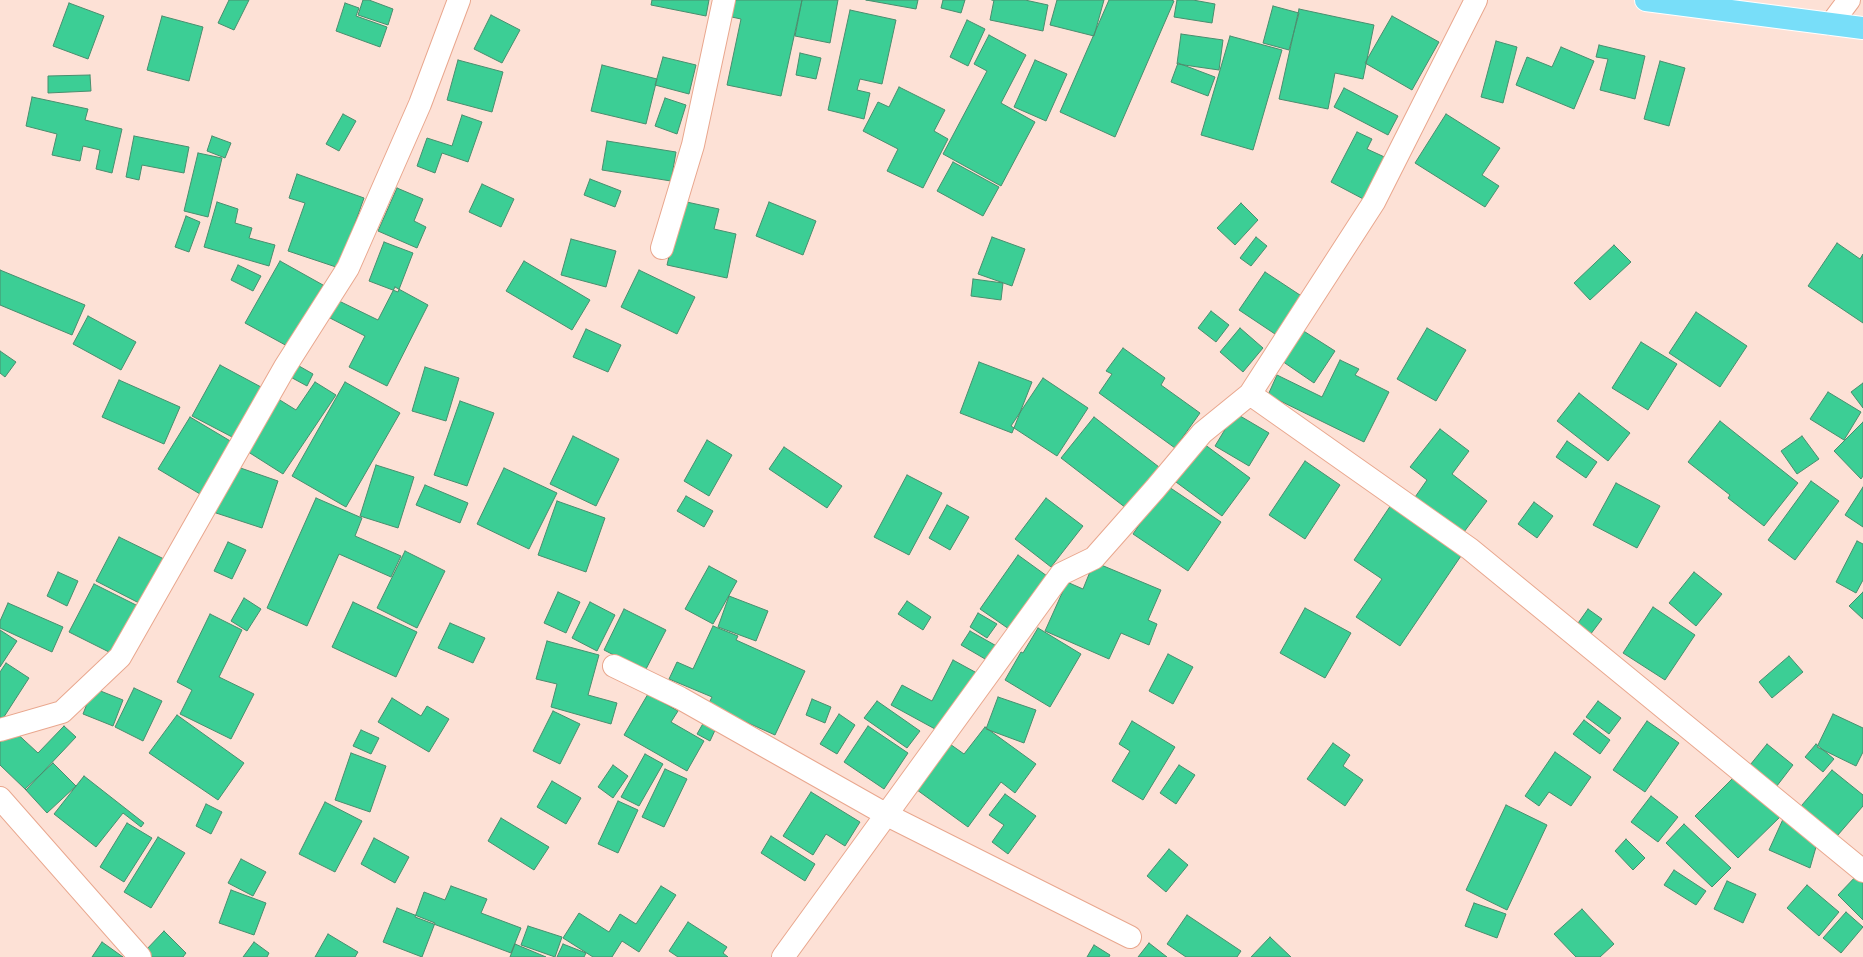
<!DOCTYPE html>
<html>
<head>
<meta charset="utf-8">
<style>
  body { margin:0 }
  canvas { display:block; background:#fde1d6 }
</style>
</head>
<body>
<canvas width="1863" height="957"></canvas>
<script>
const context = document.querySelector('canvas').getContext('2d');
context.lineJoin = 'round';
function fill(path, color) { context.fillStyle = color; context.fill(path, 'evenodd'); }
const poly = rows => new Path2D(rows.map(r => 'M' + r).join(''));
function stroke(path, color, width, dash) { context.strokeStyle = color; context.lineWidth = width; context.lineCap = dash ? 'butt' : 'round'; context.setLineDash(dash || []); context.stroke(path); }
const building = poly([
  [229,0,249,0,234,30,218,23,229,0],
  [363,0,369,0,393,9,388,25,358,15,363,0],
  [652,0,709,0,706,16,651,5,652,0],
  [731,0,802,0,781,96,727,85,741,19,727,16,731,0],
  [802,0,838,0,830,43,795,36,802,0],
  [866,0,918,0,916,9,866,0],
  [943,0,965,0,961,13,941,8,943,0],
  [992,0,1025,0,1048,5,1043,31,990,20,994,0,992,0],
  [1057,0,1104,0,1094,36,1050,25,1057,0],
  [1109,0,1171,0,1174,1,1115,137,1060,112,1109,0],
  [1177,0,1193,0,1215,4,1212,23,1174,17,1177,0],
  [69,3,104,16,88,59,53,46,69,3],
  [345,3,359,8,356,16,387,27,380,47,336,31,345,3],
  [1273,6,1299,13,1289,50,1263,43,1273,6],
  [1299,9,1374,25,1363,79,1335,73,1328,109,1279,99,1299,9],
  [850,10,896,20,882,84,860,79,857,90,870,93,864,119,828,110,850,10],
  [491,15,520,30,502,63,474,49,491,15],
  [162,16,203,27,189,81,147,70,162,16],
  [1392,16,1439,42,1412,90,1365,63,1392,16],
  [967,20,985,29,968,66,950,57,967,20],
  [1181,34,1223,40,1219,70,1177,64,1181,34],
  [989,35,1026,55,1001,103,1035,122,1001,186,943,154,987,71,974,64,989,35],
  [1230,36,1282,50,1253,150,1201,135,1230,36],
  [1496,41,1517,47,1503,103,1481,97,1496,41],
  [1599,45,1645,56,1635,99,1600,90,1608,59,1596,57,1599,45],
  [1561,47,1594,61,1574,109,1516,85,1527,57,1552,67,1561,47],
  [800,53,821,58,816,79,796,75,800,53],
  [663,57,696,65,689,94,655,85,663,57],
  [458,60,503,72,492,112,447,100,458,60],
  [1035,60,1067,74,1046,121,1014,107,1035,60],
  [1660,61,1685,68,1669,126,1644,119,1660,61],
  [1178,63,1215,77,1208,96,1171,82,1178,63],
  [602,65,657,79,646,124,591,111,602,65],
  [90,75,91,91,48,93,48,76,90,75],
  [899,87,945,110,934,131,948,139,923,188,887,171,898,149,863,131,878,102,889,107,899,87],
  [1344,88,1398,116,1388,135,1334,107,1344,88],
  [32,97,88,109,85,120,122,129,112,173,96,169,100,150,83,146,80,161,52,155,57,134,26,126,32,97],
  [665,98,686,105,677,134,655,126,665,98],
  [343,114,356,121,339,151,326,144,343,114],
  [1446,114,1500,148,1482,175,1499,186,1485,207,1415,163,1446,114],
  [462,115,482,122,468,162,442,153,435,173,417,166,427,138,452,146,462,115],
  [1357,132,1372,139,1367,149,1391,160,1369,202,1331,182,1357,132],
  [134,136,189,147,184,173,142,165,139,180,126,177,134,136],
  [212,136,231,143,225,158,207,151,212,136],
  [607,141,676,152,671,181,602,170,607,141],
  [198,153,222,158,208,217,184,211,198,153],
  [953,162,999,187,983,216,937,191,953,162],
  [297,174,364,198,339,268,288,251,305,203,289,198,297,174],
  [590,179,621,191,615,207,584,195,590,179],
  [482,184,514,199,501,227,469,212,482,184],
  [397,188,423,199,414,221,426,227,417,248,378,231,397,188],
  [682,201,719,209,714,229,736,234,727,278,667,265,682,201],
  [217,202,238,209,235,223,252,228,249,238,275,245,269,266,204,247,217,202],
  [769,202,816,221,803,255,756,236,769,202],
  [1241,203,1258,220,1235,245,1217,228,1241,203],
  [186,216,200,222,189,252,175,247,186,216],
  [992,237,1025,249,1012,286,978,274,992,237],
  [1256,237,1267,246,1251,266,1240,258,1256,237],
  [571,239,616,251,606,287,561,275,571,239],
  [384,242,413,253,398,292,369,281,384,242],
  [1837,243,1860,259,1863,254,1863,323,1808,286,1837,243],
  [1614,245,1631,262,1590,300,1574,283,1614,245],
  [280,261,323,285,289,347,245,323,280,261],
  [524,261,590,300,572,330,506,291,524,261],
  [238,265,261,276,253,291,231,280,238,265],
  [0,270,85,305,72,335,0,305,0,270],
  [639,270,695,297,677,334,621,307,639,270],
  [1265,272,1306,299,1281,338,1239,310,1265,272],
  [973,279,1003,283,1001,300,971,296,973,279],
  [395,287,428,305,387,386,349,367,365,336,330,318,339,301,378,320,395,287],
  [1211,311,1229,325,1216,342,1198,328,1211,311],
  [1696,312,1747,346,1720,387,1669,353,1696,312],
  [88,316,136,342,121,370,73,344,88,316],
  [1240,328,1263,348,1243,372,1220,352,1240,328],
  [1427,328,1466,350,1436,401,1397,379,1427,328],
  [586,329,621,345,608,372,573,357,586,329],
  [1302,330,1335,351,1314,383,1282,361,1302,330],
  [1641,342,1677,364,1648,410,1612,388,1641,342],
  [1123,348,1165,378,1161,385,1200,413,1175,448,1099,393,1112,374,1106,371,1123,348],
  [0,351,16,362,5,377,0,373,0,351],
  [1340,360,1359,369,1355,375,1389,392,1364,442,1268,395,1277,375,1322,397,1340,360],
  [292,362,313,374,307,386,285,374,292,362],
  [979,362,1032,382,1012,433,960,413,979,362],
  [220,365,261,387,234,438,192,416,220,365],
  [425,367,459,378,446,421,412,411,425,367],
  [1043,378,1088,408,1057,456,1011,426,1043,378],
  [119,380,180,407,164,444,102,417,119,380],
  [315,382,336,395,283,474,242,448,275,397,296,410,315,382],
  [345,382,400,413,346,507,292,476,345,382],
  [1863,383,1863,408,1851,392,1863,383],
  [1828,392,1861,412,1844,440,1810,419,1828,392],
  [1579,393,1630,433,1608,461,1557,421,1579,393],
  [460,401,494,413,467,486,434,475,460,401],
  [1235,413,1269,433,1249,466,1215,446,1235,413],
  [190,417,232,442,200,494,158,469,190,417],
  [1094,417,1159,467,1126,508,1061,458,1094,417],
  [1720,421,1798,483,1764,526,1728,498,1730,495,1688,462,1720,421],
  [1863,422,1863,476,1861,479,1834,451,1863,422],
  [1440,429,1469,451,1452,474,1487,501,1461,536,1413,500,1427,480,1410,467,1440,429],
  [573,436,619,459,596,506,550,484,573,436],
  [1802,436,1819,459,1797,474,1781,451,1802,436],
  [707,440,732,455,709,496,684,481,707,440],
  [1567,441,1597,462,1586,478,1556,457,1567,441],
  [1204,444,1250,478,1222,516,1176,482,1204,444],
  [784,447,842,486,827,508,769,469,784,447],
  [1305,461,1340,485,1305,539,1269,515,1305,461],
  [229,464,278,481,262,528,213,512,229,464],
  [376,465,414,477,398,528,360,516,376,465],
  [504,468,557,493,529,549,477,524,504,468],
  [907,475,942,493,909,555,874,537,907,475],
  [1811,481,1839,501,1795,560,1768,540,1811,481],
  [1616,483,1660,506,1637,548,1593,525,1616,483],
  [425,485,468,503,460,523,416,505,425,485],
  [1166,485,1221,522,1188,571,1133,534,1166,485],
  [1863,487,1863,527,1845,515,1863,487],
  [686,496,713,511,704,527,677,511,686,496],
  [316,498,362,518,355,536,401,556,391,577,339,554,307,626,267,608,316,498],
  [1046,498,1083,526,1051,567,1015,539,1046,498],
  [557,501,605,518,586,572,538,555,557,501],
  [1393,502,1465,550,1400,646,1356,617,1382,579,1354,560,1393,502],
  [1534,502,1553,516,1537,538,1518,524,1534,502],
  [947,505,969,517,950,550,929,538,947,505],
  [119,537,164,559,141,604,96,581,119,537],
  [1857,541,1863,544,1863,580,1856,593,1836,582,1857,541],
  [228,542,246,550,232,579,214,571,228,542],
  [405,551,445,571,417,628,377,608,405,551],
  [1018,555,1047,576,1009,629,980,609,1018,555],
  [1094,562,1161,590,1148,620,1157,624,1149,645,1121,633,1109,659,1045,631,1067,582,1083,589,1094,562],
  [709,566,737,581,713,624,685,609,709,566],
  [58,572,78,581,67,606,47,596,58,572],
  [1694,572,1722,594,1696,626,1669,603,1694,572],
  [94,584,138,606,113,654,69,632,94,584],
  [558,592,580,602,566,633,544,623,558,592],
  [1863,592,1863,619,1849,606,1863,592],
  [729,596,768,611,756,641,718,627,729,596],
  [244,598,261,609,247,631,231,621,244,598],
  [907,601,931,617,923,630,898,614,907,601],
  [353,602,417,632,396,677,332,647,353,602],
  [590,602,615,615,597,651,572,638,590,602],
  [8,603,63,627,52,652,0,628,0,621,8,603],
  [1653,607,1695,635,1665,680,1623,653,1653,607],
  [1305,608,1351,633,1325,678,1280,653,1305,608],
  [624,609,666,630,645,671,604,650,624,609],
  [1588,609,1602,619,1590,635,1576,626,1588,609],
  [978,613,997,624,987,638,970,627,978,613],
  [210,614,242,630,219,677,254,694,231,739,180,714,192,690,177,682,210,614],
  [450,623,485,638,473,663,438,648,450,623],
  [713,626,738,636,736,640,805,671,775,735,708,705,712,697,669,679,677,662,693,669,713,626],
  [1038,628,1081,654,1050,707,1005,680,1021,652,1023,653,1038,628],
  [0,630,17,641,0,667,0,630],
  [970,631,1000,648,992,663,961,645,970,631],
  [547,641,599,655,588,695,617,703,611,724,551,707,557,684,536,679,547,641],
  [1168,654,1193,667,1173,704,1149,691,1168,654],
  [1789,656,1803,672,1772,698,1759,682,1789,656],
  [953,660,986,678,946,735,891,705,902,685,932,701,953,660],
  [6,663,29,678,0,723,0,672,6,663],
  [93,688,123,700,113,726,83,714,93,688],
  [134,688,162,701,143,741,115,727,134,688],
  [648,694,678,711,671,722,704,741,687,771,624,735,648,694],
  [998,697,1036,710,1024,743,986,729,998,697],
  [392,698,421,716,427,706,449,719,429,752,378,722,392,698],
  [812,699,831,707,825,723,806,715,812,699],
  [877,701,920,731,907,748,864,718,877,701],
  [1598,701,1621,718,1609,734,1586,717,1598,701],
  [553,711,580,724,560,764,533,751,553,711],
  [839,714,855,725,837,754,820,744,839,714],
  [1833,714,1863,728,1863,752,1856,766,1817,747,1833,714],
  [177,715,244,763,218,800,149,753,177,715],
  [705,720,717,726,710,741,697,734,705,720],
  [1584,720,1610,740,1600,754,1573,734,1584,720],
  [1132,721,1175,747,1143,800,1112,781,1130,751,1119,744,1132,721],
  [1647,721,1679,743,1645,792,1613,770,1647,721],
  [64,726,76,737,26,790,0,765,0,739,11,728,38,753,64,726],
  [868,726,908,753,884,789,844,762,868,726],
  [985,727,1036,764,1015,793,1001,782,968,827,913,787,947,742,964,754,985,727],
  [361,730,379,738,371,754,353,746,361,730],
  [1333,743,1350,755,1343,766,1363,780,1345,806,1307,779,1333,743],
  [1767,744,1793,765,1773,791,1746,770,1767,744],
  [1816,744,1834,759,1823,772,1805,757,1816,744],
  [1555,752,1591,777,1571,806,1549,792,1539,806,1525,796,1555,752],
  [351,753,386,766,370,812,335,800,351,753],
  [645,754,663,764,639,806,621,797,645,754],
  [53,763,76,786,47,813,25,789,53,763],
  [613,765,628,776,613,798,598,787,613,765],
  [1179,765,1195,775,1176,804,1160,793,1179,765],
  [665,769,687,779,664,827,642,817,665,769],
  [1832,770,1863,795,1863,806,1831,843,1796,812,1832,770],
  [1738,773,1781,816,1738,858,1695,816,1738,773],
  [84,776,144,823,141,827,123,813,96,847,54,814,84,776],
  [552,781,581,798,566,824,537,807,552,781],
  [811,792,860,822,845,846,826,834,813,855,783,836,811,792],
  [1005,794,1036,816,1008,854,992,842,1004,825,989,815,1005,794],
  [1651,796,1678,817,1658,842,1631,822,1651,796],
  [618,801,638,810,618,853,598,844,618,801],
  [325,802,362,821,335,872,299,854,325,802],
  [206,804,222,812,211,834,196,826,206,804],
  [1506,805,1547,825,1507,910,1466,890,1506,805],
  [1784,817,1816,847,1810,868,1769,850,1784,817],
  [501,818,549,847,534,870,488,841,501,818],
  [127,823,152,838,124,882,100,867,127,823],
  [1684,824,1731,868,1712,887,1666,843,1684,824],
  [771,836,815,864,805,881,761,853,771,836],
  [158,837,185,853,151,908,124,892,158,837],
  [374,838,409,857,395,883,361,864,374,838],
  [1626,839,1645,858,1633,870,1615,851,1626,839],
  [1169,849,1188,865,1166,892,1147,876,1169,849],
  [241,859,266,872,253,896,228,883,241,859],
  [1674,870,1706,891,1696,905,1664,885,1674,870],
  [1859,873,1863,877,1863,920,1838,895,1859,873],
  [1727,881,1756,894,1743,923,1714,909,1727,881],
  [1807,885,1839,912,1819,936,1787,908,1807,885],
  [451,886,487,899,481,913,521,928,511,953,415,917,424,892,445,900,451,886],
  [661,886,676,895,639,952,622,941,612,957,593,957,563,938,579,913,609,932,620,914,636,924,661,886],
  [231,890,266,903,254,935,219,923,231,890],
  [1474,903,1506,914,1497,938,1465,926,1474,903],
  [397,908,435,923,422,957,383,942,397,908],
  [1582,909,1614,944,1600,957,1576,957,1554,934,1582,909],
  [1846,912,1863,927,1841,953,1823,938,1846,912],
  [1187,915,1241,951,1237,957,1186,957,1167,944,1187,915],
  [688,922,727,947,723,953,728,957,678,957,669,951,688,922],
  [528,926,562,937,555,957,521,945,528,926],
  [164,931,186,953,183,957,152,957,145,951,164,931],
  [328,934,358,952,355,957,315,957,328,934],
  [1270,937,1291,957,1251,957,1270,937],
  [102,942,123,957,92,957,102,942],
  [254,942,269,953,267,957,243,957,254,942],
  [1149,943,1167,957,1138,957,1149,943],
  [515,944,546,957,510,957,515,944],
  [563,944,586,953,584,957,557,957,563,944],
  [1094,945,1110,955,1109,957,1087,957,1094,945]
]);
fill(building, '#3cce95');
stroke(building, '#498e6e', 1);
const minor = poly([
  [1831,24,1849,0],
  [662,248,693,145,724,0],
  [1250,394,1470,549,1863,871],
  [614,666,680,698,887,815,1130,937],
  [0,730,62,712,120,657,285,367,348,268,420,104,459,0],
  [783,957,1061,574,1094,558,1155,489,1202,433,1250,394,1374,202,1476,0]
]);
const secondary = poly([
  [0,798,140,957]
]);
const primary = poly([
  [1646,0,1863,28]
]);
stroke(minor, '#e9a78e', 24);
stroke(secondary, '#e9a78e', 24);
stroke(primary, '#fff', 24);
stroke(minor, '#fff', 22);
stroke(secondary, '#fff', 22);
stroke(primary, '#78def9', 22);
</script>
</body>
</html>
